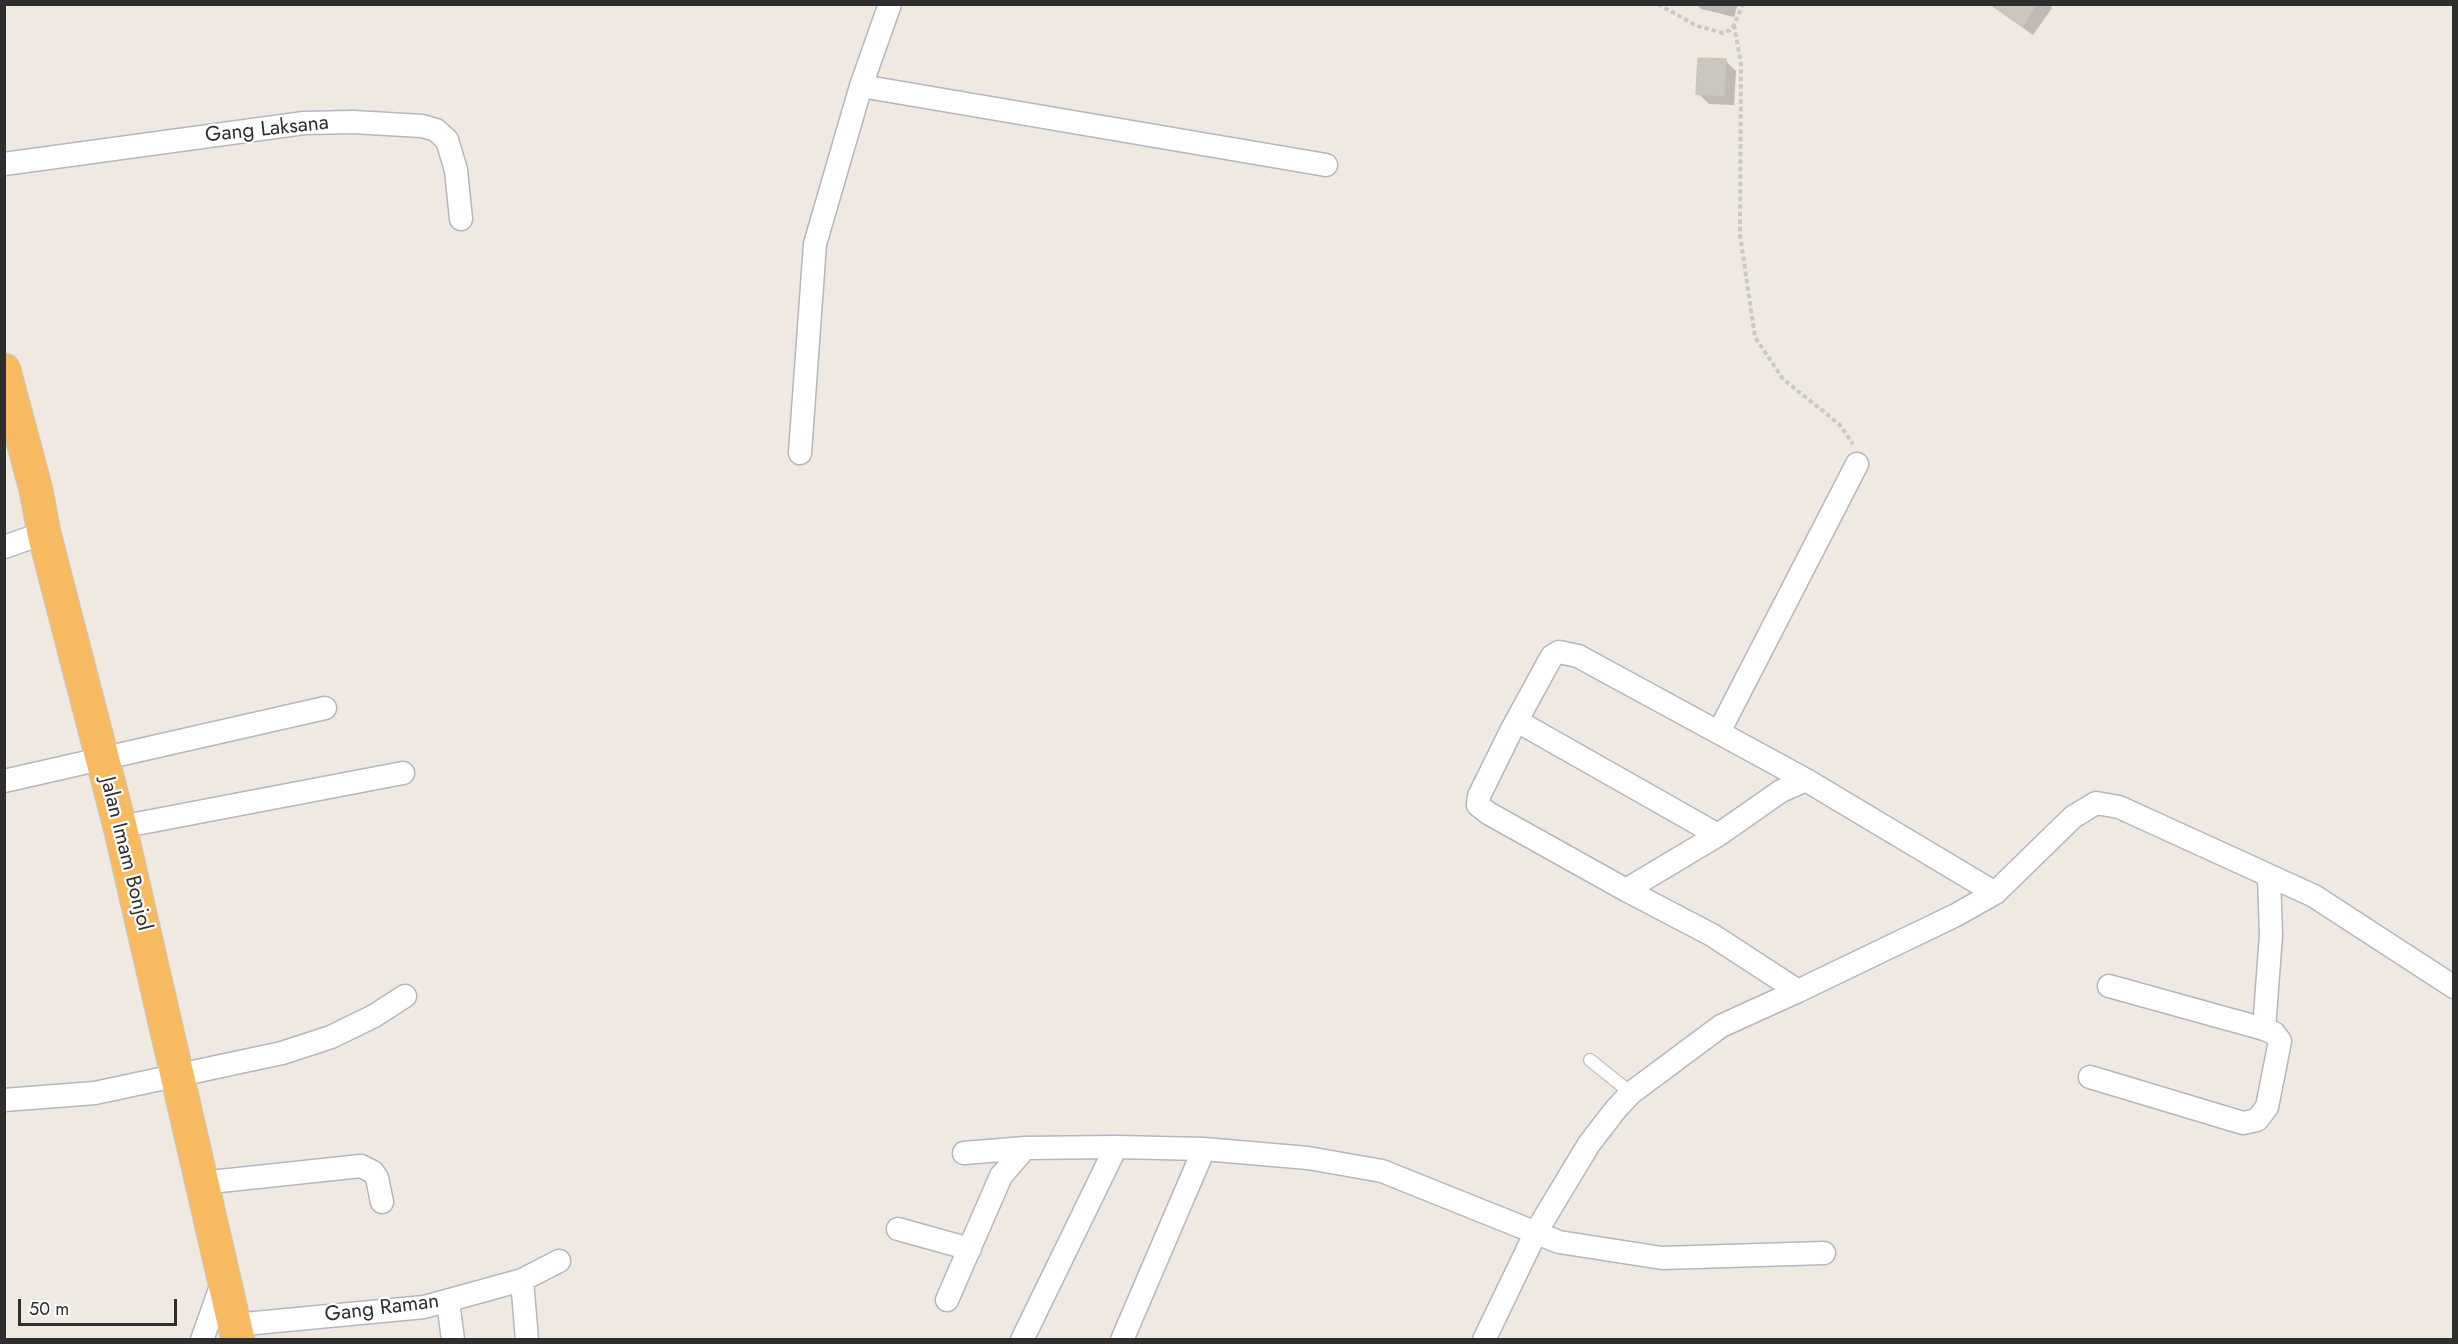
<!DOCTYPE html>
<html>
<head>
<meta charset="utf-8">
<style>
  body { margin:0 }
  #map { position:relative; width:2458px; height:1344px; overflow:hidden; background:#efe9e1; font-family:Jost,sans-serif }
  canvas { display:block }
  .frame { position:absolute; inset:0; border:6px solid #2e2e2e; pointer-events:none }
  .scale { position:absolute; left:18px; top:1299px; width:159px; height:27px; box-sizing:border-box; border:3px solid #2e2e2e; border-top:0; padding-left:8px; font-size:18px; line-height:21px; white-space:nowrap; color:#2e2e2e; -webkit-text-stroke:4px #fff; paint-order:stroke }
</style>
</head>
<body>
<div id="map">
<canvas width="2458" height="1344"></canvas>
<div class="frame"></div>
<div class="scale">50 m</div>
</div>
<script>
const context = document.querySelector('canvas').getContext('2d');
context.lineJoin = 'round';
function fill(path, color) { context.fillStyle = color; context.fill(path, 'evenodd'); }
const poly = rows => new Path2D(rows.map(r => 'M' + r).join(''));
function stroke(path, color, width, dash) { context.strokeStyle = color; context.lineWidth = width; context.lineCap = dash ? 'butt' : 'round'; context.setLineDash(dash || []); context.stroke(path); }
function label(font, color, halo, rows, align = 'center') {
  context.font = font + ' Jost,sans-serif'; context.lineWidth = 4.5; context.setLineDash([]); context.textBaseline = 'middle'; context.strokeStyle = halo; context.fillStyle = color; for (const [text, x, y, turn = 0] of rows) {
    context.save(); context.translate(x, y); context.rotate((+turn || 0) * Math.PI / 180); context.textAlign = isNaN(turn) ? turn : align; if (halo) context.strokeText(text, 0, 0); context.fillText(text, 0, 0); context.restore();
  }
}
fill(poly([
  [1696,4,1738,4,1734,17,1701,9],
  [1989,4,2049,4,2052,8,2033,35],
  [1725,60,1736,71,1734,105,1709,104,1698,93]
]), '#0003');
const building = poly([
  [1997,4,2036,4,2022,26,1995,7,1997,4],
  [1698,58,1726,59,1724,96,1696,94,1698,58]
]);
fill(building, '#cbc7bf');
stroke(building, '#cbc5ba', 1.5);
const service = poly([
  [1590,1060,1631,1093]
]);
const minor = poly([
  [861,86,1326,165],
  [4,164,304,123,353,122,422,126,436,130,447,140,456,170,461,219],
  [800,453,815,244,861,86,890,4],
  [4,547,44,533],
  [1517,721,1718,835],
  [1719,732,1857,464],
  [1806,780,1995,893],
  [4,781,325,708],
  [120,827,403,773],
  [1626,890,1718,835,1781,791,1806,780,1578,656,1559,652,1552,656,1511,731,1479,796,1478,805,1488,813,1626,890,1712,935,1798,991,1956,915,1995,893,2073,817,2096,803,2119,807,2314,896,2454,987],
  [2109,986,2264,1029],
  [2090,1077,2243,1123,2257,1120,2267,1107,2280,1041,2274,1033,2264,1029,2271,935,2269,876],
  [4,1100,95,1093,282,1053,331,1037,374,1016,405,996],
  [964,1153,1025,1148,1116,1147,1204,1149,1308,1158,1382,1171,1559,1242,1662,1258,1824,1253],
  [201,1183,361,1166,373,1172,377,1178,382,1202],
  [898,1229,970,1249],
  [522,1280,527,1340],
  [947,1300,1001,1176,1025,1148],
  [448,1301,453,1340],
  [234,1325,424,1307,522,1280,559,1261],
  [202,1340,224,1278],
  [1022,1340,1116,1147],
  [1122,1340,1204,1149],
  [1484,1340,1536,1232,1589,1144,1616,1109,1631,1093,1721,1026,1798,991]
]);
const trunk = poly([
  [4,370,36,490,44,533,120,827,238,1340]
]);
stroke(service, '#b4b7c1', 14);
stroke(minor, '#b4b7c1', 25);
stroke(trunk, '#c9c9c9', 35);
stroke(poly([
  [1658,4,1697,26,1723,33,1730,30,1734,25,1743,4],
  [1734,25,1741,63,1740,235,1755,337,1783,379,1839,424,1853,444]
]), '#c9c9c9', 4, [4.5, 3]);
stroke(service, '#fff', 12);
stroke(minor, '#fff', 22);
stroke(trunk, '#f8ba60', 33);
label('21px', '#2e2e2e', '#fff', [
  ["Gang Laksana",267,130,-6],
  ["Jalan Imam Bonjol",125,854,76],
  ["Gang Raman",382,1309,-7]
]);
</script>
</body>
</html>
